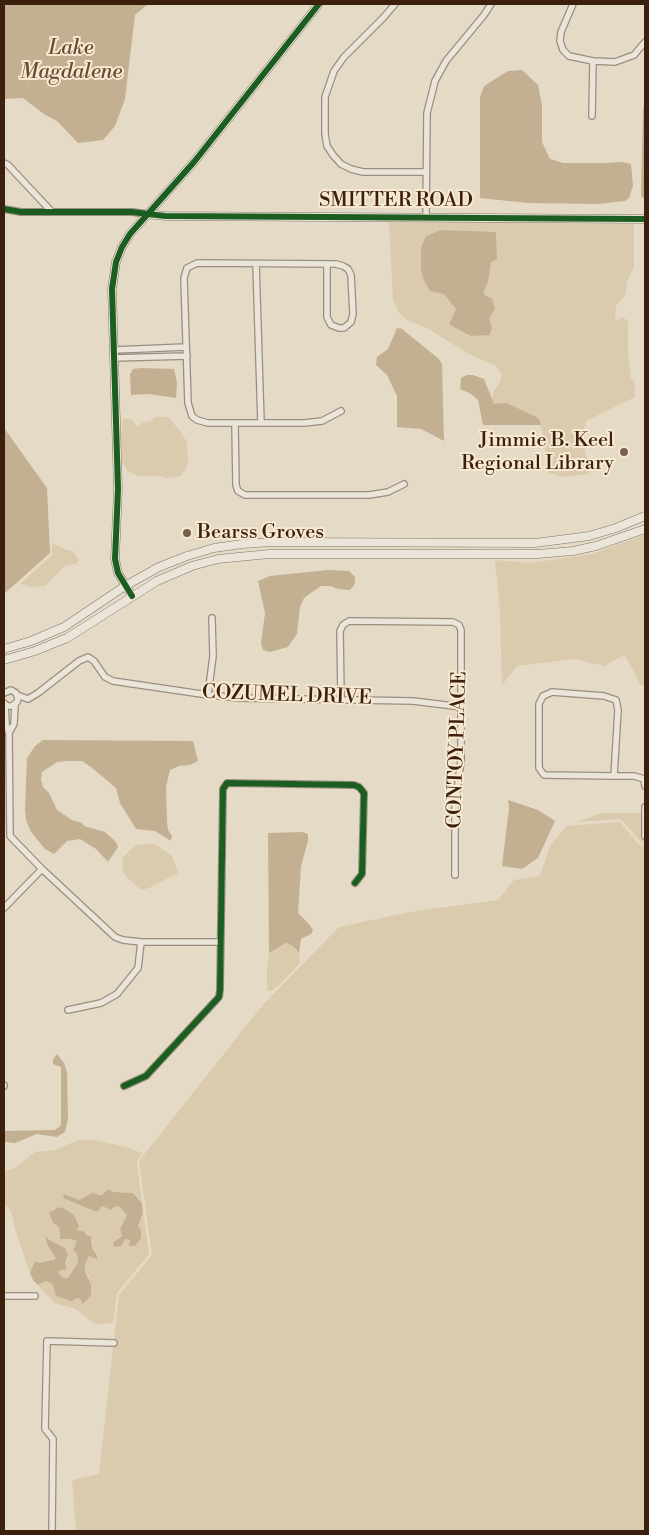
<!DOCTYPE html>
<html>
<head>
<meta charset="utf-8">
<style>
  body { margin:0 }
  #map { position:relative; width:649px; height:1535px; overflow:hidden; background:#e5dac5; font-family:"Libre Bodoni",serif }
  canvas { display:block }
  .frame { position:absolute; inset:0; border:5px solid #3d1f0e; pointer-events:none }
</style>
</head>
<body>
<div id="map">
<canvas width="649" height="1535"></canvas>
<div class="frame"></div>
</div>
<script>
const context = document.querySelector('canvas').getContext('2d');
context.lineJoin = 'round';
function fill(path, color) { context.fillStyle = color; context.fill(path, 'evenodd'); }
const poly = rows => new Path2D(rows.map(r => 'M' + r).join(''));
function stroke(path, color, width, dash) { context.strokeStyle = color; context.lineWidth = width; context.lineCap = dash ? 'butt' : 'round'; context.setLineDash(dash || []); context.stroke(path); }
function label(font, color, halo, rows, align = 'center') {
  context.font = font + ' "Libre Bodoni",serif'; context.lineWidth = 4; context.setLineDash([]); context.textBaseline = 'middle'; context.strokeStyle = halo; context.fillStyle = color; for (const [text, x, y, turn = 0] of rows) {
    context.save(); context.translate(x, y); context.rotate((+turn || 0) * Math.PI / 180); context.textAlign = isNaN(turn) ? turn : align; if (halo) context.strokeText(text, 0, 0); context.fillText(text, 0, 0); context.restore();
  }
}
fill(poly([
  [389,221,634,224,634,267,627,282,626,294,616,306,615,317,617,321,622,317,628,321,628,351,631,379,634,381,635,397,586,421,582,436,586,456,592,468,588,474,563,477,549,473,540,420,522,411,494,404,492,399,494,390,499,384,502,375,496,366,469,354,427,328,407,320,398,312,393,299],
  [421,247,491,262,488,283,484,290,492,312,488,318,492,327,490,334,471,336,449,323,456,309,444,294,436,291,421,270],
  [155,417,168,417,180,431,187,442,188,461,186,469,181,476,167,478,159,476,138,476,128,471,122,462,121,439,123,418,132,420,137,427,142,423,151,421],
  [645,535,645,685,640,685,633,669,624,655,604,666,574,659,517,666,502,685,500,613,495,560,530,563,591,554],
  [52,543,64,549,73,551,79,560,76,564,66,565,45,586,30,587,20,584,52,555],
  [601,813,645,813,645,844,640,841,621,819,577,822],
  [620,822,638,844,645,847,645,1531,76,1531,72,1480,99,1474,119,1295,152,1255,139,1161,261,1007,339,927,416,911,498,900,514,880,540,876,551,844,567,826],
  [146,844,155,844,172,856,178,873,149,888,141,890,127,878,123,872,122,864,123,857,129,851,137,845],
  [286,943,293,946,299,953,300,963,278,986,271,991,267,990,267,966,269,953],
  [78,1140,94,1140,127,1147,142,1153,137,1162,142,1203,136,1195,123,1192,87,1195,79,1200,65,1194,74,1203,94,1211,102,1206,111,1210,119,1205,127,1215,120,1229,122,1236,118,1239,130,1240,143,1212,149,1254,117,1293,113,1323,103,1324,94,1323,74,1308,54,1303,38,1285,46,1281,52,1284,54,1292,81,1300,89,1276,85,1271,85,1264,89,1256,96,1252,92,1246,93,1242,87,1236,77,1230,58,1207,52,1210,59,1227,59,1236,77,1241,73,1250,77,1254,78,1262,68,1278,63,1278,59,1274,59,1271,66,1265,65,1263,68,1259,65,1248,48,1239,51,1250,56,1259,39,1263,35,1261,30,1273,15,1229,11,1211,4,1203,4,1174,6,1171,15,1168,35,1152,55,1150]
]), '#dbcbae');
fill(poly([
  [4,4,148,4,135,15,125,99,115,126,103,140,78,143,57,121,44,114,23,98,4,99],
  [522,70,538,85,542,106,542,142,550,159,563,163,608,163,622,162,631,164,633,186,629,198,625,201,597,204,528,203,480,198,480,97,484,86,508,71],
  [645,99,645,200,641,196,643,110],
  [441,230,496,232,497,259,491,262,488,283,484,290,485,295,492,299,495,309,489,318,492,327,490,335,471,336,450,325,449,324,456,309,444,294,430,291,423,278,421,270,421,247,426,236],
  [397,328,402,329,439,359,442,364,444,441,421,429,397,427,397,396,387,375,376,365,377,357,388,349],
  [141,368,174,369,177,383,176,398,148,394,131,395,130,374,133,369],
  [473,375,484,379,494,404,507,403,536,417,540,420,541,425,483,425,478,400,471,394,460,389,461,378,467,375],
  [4,428,47,488,50,553,4,594],
  [328,570,349,571,355,577,355,584,350,590,338,589,331,586,321,586,312,592,304,598,300,607,297,634,288,647,270,652,263,650,261,643,265,613,258,581,270,576],
  [43,740,193,741,198,761,190,765,179,766,170,770,166,787,167,821,168,830,172,836,171,841,155,831,136,829,120,803,116,788,91,767,82,761,68,761,57,762,42,772,41,780,43,787,49,793,57,810,72,820,82,823,84,826,105,832,116,842,118,847,108,862,96,849,80,839,67,841,54,854,45,849,31,832,26,820,25,809,27,758,35,746],
  [508,800,538,810,555,821,538,858,522,869,502,866,509,808],
  [302,832,308,834,308,841,301,866,298,913,309,924,313,930,311,934,301,939,299,953,293,946,286,943,269,953,268,833],
  [57,1054,64,1063,67,1072,68,1119,65,1132,57,1137,37,1134,15,1143,4,1142,4,1131,55,1130,61,1125,61,1067,53,1064,53,1059],
  [108,1189,113,1192,133,1193,142,1203,143,1212,138,1226,141,1231,141,1238,135,1246,129,1246,130,1240,125,1239,121,1246,114,1247,113,1243,122,1236,120,1229,127,1215,119,1206,115,1207,111,1210,102,1206,98,1211,94,1211,63,1198,64,1194,79,1200,92,1193,102,1195],
  [58,1207,65,1209,74,1215,79,1226,77,1230,84,1232,87,1236,91,1236,92,1247,97,1256,97,1259,89,1256,85,1264,85,1271,91,1285,91,1296,82,1304,81,1300,77,1298,72,1301,56,1296,52,1284,46,1281,38,1285,33,1280,30,1273,35,1261,39,1263,56,1259,47,1244,45,1235,48,1239,65,1248,68,1255,65,1263,67,1269,59,1271,59,1274,63,1278,68,1278,78,1262,77,1254,73,1250,77,1241,71,1239,60,1239,59,1227,53,1223,49,1213]
]), '#c3b093');
const street = poly([
  [395,4,384,17,344,57,334,71,325,97,325,134,327,146,333,155,341,164,351,169,363,172,426,172],
  [573,4,561,32,560,41,563,50,569,56,593,61,615,62,634,55,645,42],
  [592,116,593,61],
  [4,163,8,165,51,211],
  [4,209,21,212,132,212,147,214],
  [426,218,427,113,435,81,446,61,484,15,491,4],
  [256,264,261,423],
  [327,264,327,317,331,325,339,328,344,328,351,322,353,314,351,275,348,269,343,266,336,264,197,263,187,268,184,278,188,403,192,416,197,420,208,423,304,423,322,421,341,411],
  [114,350,186,347],
  [114,358,187,356],
  [235,424,236,485,238,491,245,495,369,495,388,492,404,484],
  [4,693,11,690,16,693,18,698,17,702,12,706,7,706,4,703],
  [17,695,28,699,38,693,79,661,88,657,94,661,105,677,113,681,208,695,240,698,413,701,462,707],
  [208,695,213,656,212,618],
  [341,699,340,631,343,625,349,621,453,622,459,625,461,630,461,760,455,807,455,875],
  [5,704,6,724,9,733,14,724,15,705],
  [9,733,10,836,42,869,115,937,123,940,141,942,220,942],
  [614,776,618,710,616,700,604,696,552,692,543,696,539,704,539,768,544,775,614,776,634,776,644,779,645,786],
  [645,807,645,836],
  [4,908,42,869],
  [68,1010,101,1003,117,994,138,968,141,942],
  [4,1085,4,1086],
  [124,1086,146,1076,219,997,220,990,223,789,227,783,354,785,359,787,364,793,362,874,355,883],
  [4,1296,35,1296],
  [52,1531,53,1439,45,1429,47,1341,114,1343]
]);
const secondary = poly([
  [147,214,165,216,645,219],
  [132,596,118,573,115,559,118,489,112,289,116,262,122,247,130,234,194,162,319,4],
  [4,649,31,641,64,627,125,586,159,567,187,556,214,548,242,544,272,542,535,543,589,536,616,528,645,516],
  [4,660,35,651,67,638,157,581,192,566,218,559,269,554,538,554,573,551,596,546,645,529]
]);
stroke(street, '#998e80', 8);
stroke(secondary, '#807569', 9);
stroke(street, '#eae4d9', 5.5);
stroke(secondary, '#eae4d9', 8);
stroke(poly([
  [4,209,21,212,132,212,165,216,645,219],
  [132,596,118,573,115,559,118,489,112,289,116,262,122,247,130,234,194,162,319,4],
  [124,1086,146,1076,219,997,220,990,223,789,227,783,354,785,359,787,364,793,362,874,355,883]
]), '#1b5e20', 6);
for (const [x, y, r, color] of [
  [624,452,5,"#78604e"],
  [187,533,5,"#78604e"]
]) { const dot = new Path2D(); dot.arc(x, y, r, 0, 2 * Math.PI); context.fillStyle = color; context.fill(dot); stroke(dot, '#f7ead1', 2); }
label('20px', '#3d1f0e', '#f7ead1', [
  ["SMITTER ROAD",396,201],
  ["COZUMEL DRIVE",287,696,2],
  ["CONTOY PLACE",458,750,-88]
]);
label('20px', '#3d1f0e', '#f7ead1', [
  ["Jimmie B. Keel",614,441],
  ["Regional Library",614,464],
  ["Bearss Groves",197,533,"left"]
], 'right');
label('italic 21px', '#674b35', '#f7ead1', [
  ["Lake",71,49],
  ["Magdalene",71,73]
]);
</script>
</body>
</html>
